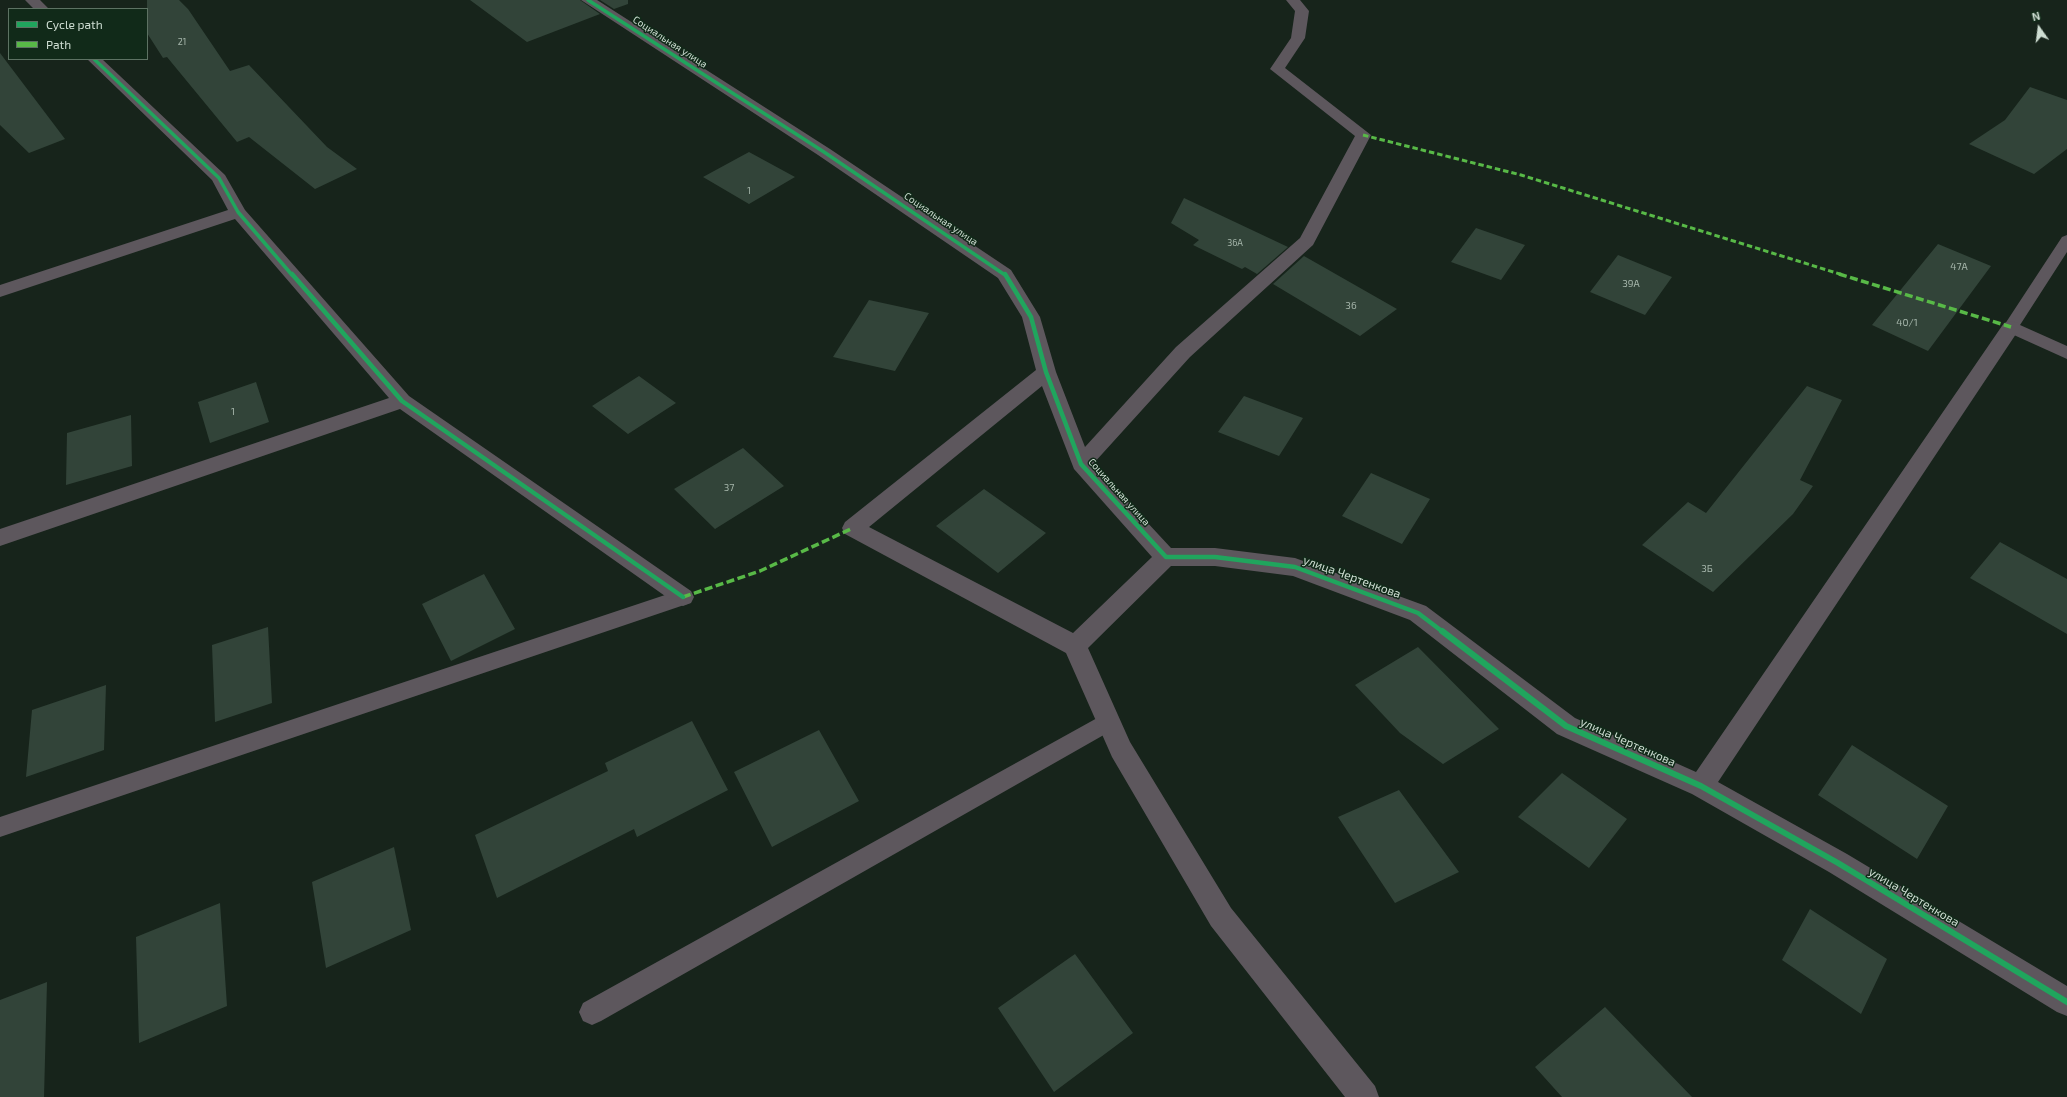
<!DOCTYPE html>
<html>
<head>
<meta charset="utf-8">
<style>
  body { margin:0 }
  #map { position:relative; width:2067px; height:1097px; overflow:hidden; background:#17241b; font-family:"Exo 2",sans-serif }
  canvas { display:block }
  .legend { position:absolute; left:8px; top:8px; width:140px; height:52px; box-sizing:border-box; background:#112a19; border:1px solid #5d7263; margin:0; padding:5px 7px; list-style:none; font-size:12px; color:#ceddd2 }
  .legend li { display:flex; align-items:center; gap:8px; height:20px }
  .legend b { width:20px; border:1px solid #5d7263 }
  .north { position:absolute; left:2019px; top:8px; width:40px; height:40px; -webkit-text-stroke:3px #112a19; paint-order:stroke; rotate:346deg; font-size:11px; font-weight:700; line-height:16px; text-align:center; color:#ceddd2 }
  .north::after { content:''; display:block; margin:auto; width:14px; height:18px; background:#ceddd2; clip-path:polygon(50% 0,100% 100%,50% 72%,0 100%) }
</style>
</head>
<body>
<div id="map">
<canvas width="2067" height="1097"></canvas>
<ul class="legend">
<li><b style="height:5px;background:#20a55d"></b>Cycle path</li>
<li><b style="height:5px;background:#58b947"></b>Path</li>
</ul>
<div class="north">N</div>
</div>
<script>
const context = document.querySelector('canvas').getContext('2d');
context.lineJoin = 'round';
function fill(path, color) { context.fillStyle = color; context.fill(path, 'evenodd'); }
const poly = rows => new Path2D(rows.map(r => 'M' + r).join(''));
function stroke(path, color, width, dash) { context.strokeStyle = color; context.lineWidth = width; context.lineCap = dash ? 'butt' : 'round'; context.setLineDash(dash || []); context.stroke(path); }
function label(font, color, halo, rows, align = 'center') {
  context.font = font + ' "Exo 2",sans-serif'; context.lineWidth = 3; context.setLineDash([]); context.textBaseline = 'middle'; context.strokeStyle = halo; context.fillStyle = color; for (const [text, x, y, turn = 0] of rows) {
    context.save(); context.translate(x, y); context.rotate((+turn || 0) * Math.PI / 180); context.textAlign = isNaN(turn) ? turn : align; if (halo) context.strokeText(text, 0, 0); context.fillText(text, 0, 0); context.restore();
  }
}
fill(poly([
  [147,0,179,0,188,9,230,71,249,65,327,147,357,169,315,189,249,137,237,142,167,57,163,58,147,33],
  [470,0,580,0,600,14,527,42],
  [600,0,628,0,628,4,614,9],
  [0,53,65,139,29,153,0,125],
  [2030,87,2067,100,2067,149,2034,174,1969,144,2005,120],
  [749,152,795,177,749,204,703,177],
  [1184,198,1288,247,1257,274,1245,267,1242,269,1193,245,1199,240,1171,223],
  [1476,228,1525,245,1501,280,1451,262],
  [1938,244,1991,266,1928,351,1872,325],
  [1618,255,1672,277,1645,315,1590,292],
  [1304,256,1397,309,1360,336,1273,284],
  [869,300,929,313,895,371,833,357],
  [639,376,676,403,628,434,592,406],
  [256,382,269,422,210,443,198,402],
  [1807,386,1842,400,1800,480,1813,486,1793,514,1713,592,1642,545,1688,502,1706,513],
  [1244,396,1303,418,1279,456,1218,432],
  [131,415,132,466,66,485,67,433],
  [743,448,784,486,715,529,674,489],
  [1371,473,1430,499,1402,544,1342,516],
  [984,489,1046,533,998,573,936,526],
  [2000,542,2067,579,2067,634,1970,578],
  [484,574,515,629,451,661,422,604],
  [268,627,272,703,215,722,212,645],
  [1418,647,1499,729,1443,764,1400,733,1355,685],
  [106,685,104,750,26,777,32,710],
  [692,721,728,790,637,837,634,829,497,898,475,835,608,771,605,763],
  [819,730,859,801,772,847,734,772],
  [1852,745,1948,806,1917,859,1818,795],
  [1562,773,1627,819,1589,868,1518,817],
  [1399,790,1459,872,1395,903,1338,817],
  [394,847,411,930,326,968,312,882],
  [220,903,227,1006,139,1043,136,937],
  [1810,909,1887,959,1861,1014,1782,960],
  [1075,954,1133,1033,1054,1092,998,1008],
  [47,982,44,1097,0,1097,0,1000],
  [1605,1007,1692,1097,1562,1097,1535,1067]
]), '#324439');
fill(poly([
  [2067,235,2067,252,2020,325,2067,346,2067,359,2005,331,2003,327,2062,237,2067,235],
  [683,589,690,591,693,597,690,603,0,837,0,817,683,589],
  [1108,712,1116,714,1119,721,1116,728,601,1021,592,1025,583,1021,579,1012,583,1003,1108,712]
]), '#5d575d');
fill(poly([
  [25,0,40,0,49,9,34,9,25,0],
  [581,0,597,0,830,149,1011,270,1040,317,1056,372,1085,447,1176,347,1300,238,1355,136,1270,69,1291,38,1295,11,1286,0,1300,0,1309,11,1305,38,1285,68,1371,135,1313,245,1190,357,1093,464,1171,548,1215,548,1295,558,1426,606,1575,718,1696,772,2004,323,2011,321,2018,323,2020,327,2018,331,1718,782,1847,854,2067,986,2067,1016,2057,1012,1829,872,1692,794,1557,734,1410,620,1293,576,1215,566,1171,566,1088,648,1130,742,1231,908,1375,1086,1379,1097,1345,1097,1211,926,1112,757,1066,653,845,534,842,528,845,522,1036,370,1022,317,998,278,818,155,581,0],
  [1042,386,1074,469,1152,557,1073,633,869,527,1042,386],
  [87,59,102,59,225,175,245,210,409,396,691,591,694,597,691,603,683,606,675,603,400,409,0,546,0,529,389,398,235,219,0,297,0,285,228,210,212,180,87,59]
]), '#5d575d');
stroke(poly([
  [1363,135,1521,175,1843,275]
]), '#58b947', 3, [5.5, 3]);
stroke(poly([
  [1839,274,2011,327],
  [683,597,760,571,853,528]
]), '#58b947', 3.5, [8, 3.5]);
stroke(poly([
  [588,0,824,152,1005,275],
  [94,59,219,178,238,212,292,275]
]), '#20a55d', 3.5);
stroke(poly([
  [292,274,402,401,683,597],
  [1005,274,1031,317,1046,372,1081,464,1166,557,1215,557,1295,567,1418,613,1443,632]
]), '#20a55d', 4.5);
stroke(poly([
  [1442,631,1566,726,1701,786,1838,863,2067,1002]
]), '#20a55d', 6);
label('9px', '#a7b7ac', null, [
  ["21",182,42],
  ["1",749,191],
  ["36А",1235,243]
]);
label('10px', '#ceddd2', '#112a19', [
  ["Социальная улица",670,42,33],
  ["Социальная улица",941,219,34],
  ["Социальная улица",1119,492,48]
]);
label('10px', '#a7b7ac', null, [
  ["47А",1959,267],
  ["39А",1631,284],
  ["36",1351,306],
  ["40/1",1907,323],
  ["1",233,412],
  ["37",729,488],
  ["3Б",1707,569]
]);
label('12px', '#ceddd2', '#112a19', [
  ["улица Чертенкова",1352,577,20],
  ["улица Чертенкова",1628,742,24],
  ["улица Чертенкова",1914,897,31]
]);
</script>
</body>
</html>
